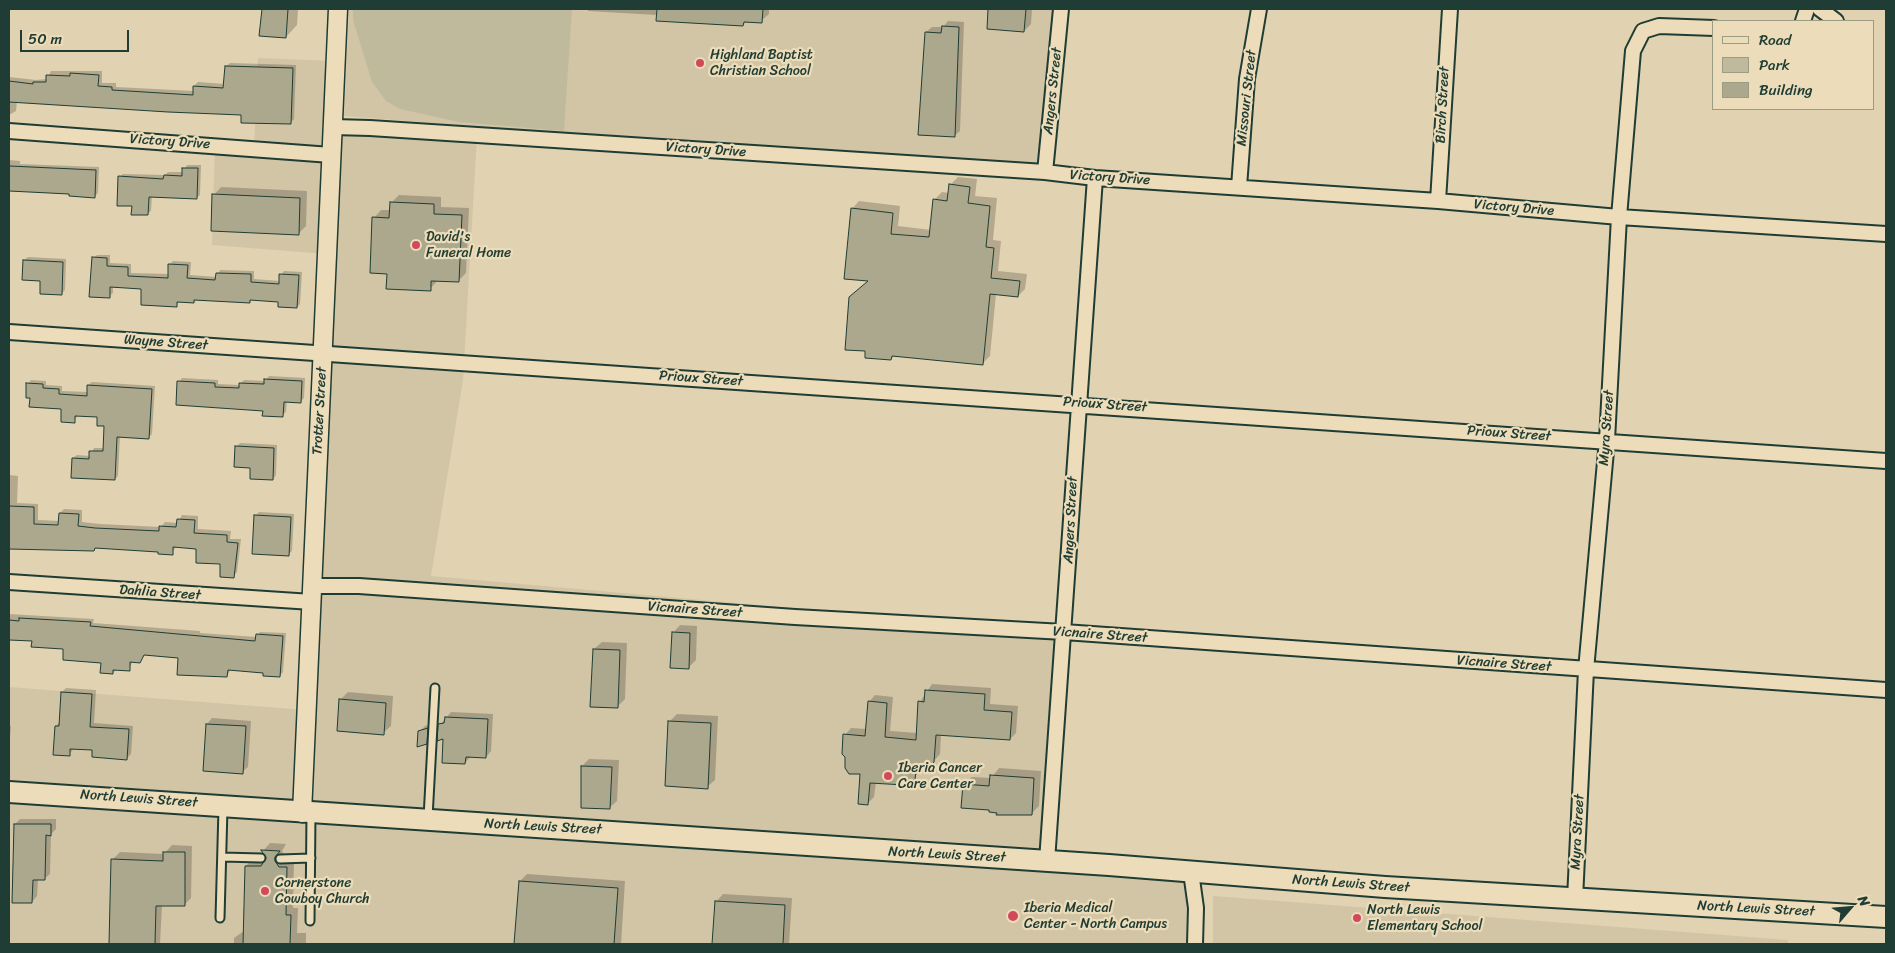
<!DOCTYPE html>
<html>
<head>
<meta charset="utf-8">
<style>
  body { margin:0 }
  #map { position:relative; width:1895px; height:953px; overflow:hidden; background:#e1d2b1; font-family:Sriracha,sans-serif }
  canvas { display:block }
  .frame { position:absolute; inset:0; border:10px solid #1f3d34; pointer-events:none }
  .legend { position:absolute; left:1712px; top:20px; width:162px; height:90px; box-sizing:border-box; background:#eddcb9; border:1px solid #9b9c84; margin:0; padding:6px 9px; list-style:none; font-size:15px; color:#1f3d34 }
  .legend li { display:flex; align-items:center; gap:10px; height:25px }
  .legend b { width:25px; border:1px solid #9b9c84 }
  .north { position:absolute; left:1825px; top:883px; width:50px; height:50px; -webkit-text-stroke:4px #eddcb9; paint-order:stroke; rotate:63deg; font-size:14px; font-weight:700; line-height:20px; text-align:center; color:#1f3d34 }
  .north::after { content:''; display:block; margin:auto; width:18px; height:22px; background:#1f3d34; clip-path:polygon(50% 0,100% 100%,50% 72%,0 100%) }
  .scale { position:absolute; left:20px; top:30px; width:109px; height:22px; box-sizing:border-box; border:2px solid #1f3d34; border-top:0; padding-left:6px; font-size:15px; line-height:18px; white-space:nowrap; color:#1f3d34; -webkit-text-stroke:4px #eddcb9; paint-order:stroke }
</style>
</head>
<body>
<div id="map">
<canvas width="1895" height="953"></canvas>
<div class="frame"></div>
<ul class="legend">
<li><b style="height:6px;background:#eddcb9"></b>Road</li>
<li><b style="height:14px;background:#c0ba9c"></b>Park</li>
<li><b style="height:14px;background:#aba88d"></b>Building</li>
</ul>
<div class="north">N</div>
<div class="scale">50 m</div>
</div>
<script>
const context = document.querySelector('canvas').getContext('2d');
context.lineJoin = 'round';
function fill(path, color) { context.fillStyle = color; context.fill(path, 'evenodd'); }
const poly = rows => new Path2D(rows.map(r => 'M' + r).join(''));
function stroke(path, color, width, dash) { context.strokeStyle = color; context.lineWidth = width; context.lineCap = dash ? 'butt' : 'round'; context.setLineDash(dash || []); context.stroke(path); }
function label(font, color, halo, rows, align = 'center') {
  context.font = font + ' Sriracha,sans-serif'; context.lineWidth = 4.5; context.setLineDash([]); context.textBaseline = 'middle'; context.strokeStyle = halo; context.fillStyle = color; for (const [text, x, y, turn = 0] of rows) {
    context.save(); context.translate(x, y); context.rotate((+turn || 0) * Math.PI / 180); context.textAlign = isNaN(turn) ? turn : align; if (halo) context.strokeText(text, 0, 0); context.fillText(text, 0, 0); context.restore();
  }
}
fill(poly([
  [349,9,1060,9,1045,172,344,116],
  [258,58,335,61,333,127,477,136,463,380,431,576,1064,632,1047,861,1191,872,1190,944,9,944,9,687,306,710,327,254,212,245,215,145,254,148],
  [1213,896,1788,940,1788,944,1213,944]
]), '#d1c5a6');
fill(poly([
  [353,9,572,9,564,131,459,122,400,109,386,101,372,82,353,20]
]), '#c0ba9c');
fill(poly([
  [263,9,298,9,297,25,286,37,261,35],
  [588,9,769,9,769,14,761,21,747,20,743,25,657,15,588,11],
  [989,9,1032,9,1031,24,1024,31,988,28],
  [948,21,964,22,960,131,954,136,926,32,932,27,943,27],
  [230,63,296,65,294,119,290,123,243,113,17,101,16,111,9,115,9,77,36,80,47,79,51,71,102,71,102,83,116,83,116,87,194,91,194,86,198,82,225,84,226,66],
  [9,160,20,161,20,164,99,167,98,193,94,197,70,193,9,190],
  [187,165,201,165,200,195,196,198,152,196,151,211,147,214,133,205,119,177,123,174,165,175,168,172,183,172],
  [958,177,977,179,975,196,997,198,993,240,1001,241,998,271,1027,274,1025,289,1018,296,996,294,990,356,982,364,895,355,891,359,852,209,859,201,900,206,898,226,931,230,934,200,942,192,949,193,950,185],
  [221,187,307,191,306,226,298,234,214,195],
  [399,195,441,197,441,207,469,208,466,273,459,280,438,280,430,289,388,273,374,218,381,210,391,210,391,203],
  [97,255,110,255,110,263,131,264,131,273,169,274,170,264,173,261,191,262,190,275,217,277,220,270,254,271,254,279,280,281,281,275,284,271,302,272,300,304,297,307,280,300,197,299,194,302,180,301,176,305,143,287,113,286,113,293,109,296,93,258],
  [28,257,66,259,65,290,61,294,41,280,24,260],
  [269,376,305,378,304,398,301,401,287,401,286,412,282,415,179,382,182,378,218,380,218,384,239,385,244,380,265,381],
  [31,380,46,381,46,385,62,386,62,391,88,392,88,385,92,382,155,386,152,434,149,437,120,436,118,476,115,479,73,458,77,455,90,456,94,448,104,448,105,425,98,416,78,415,74,421,62,408,31,397,28,384],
  [240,443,277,445,276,475,273,479,252,467,236,447],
  [9,475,18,476,17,503,38,504,38,520,60,521,60,513,64,509,82,510,82,522,100,524,161,527,165,522,178,523,182,515,198,516,198,529,231,531,230,539,241,539,237,572,233,576,222,563,198,548,176,546,172,554,160,551,96,547,94,550,9,547],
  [259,512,294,514,292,551,289,554,255,516],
  [9,614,94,619,93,623,200,631,200,633,257,637,260,632,286,633,283,672,280,676,265,672,231,669,227,676,179,656,145,654,140,662,133,661,129,669,116,670,113,673,102,662,65,648,33,640,9,639],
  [680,625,697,626,696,660,688,668,673,633],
  [602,642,627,643,625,699,617,707,594,649],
  [932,684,991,688,990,704,1018,706,1016,733,1010,739,941,735,940,754,932,763,904,784,876,782,874,797,868,803,861,773,845,735,851,728,867,729,869,702,875,695,893,697,890,731,918,733,920,702],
  [66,688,96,690,94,723,133,726,131,754,127,758,94,749,74,748,69,755,56,726,60,722,62,692],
  [348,692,393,696,391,726,383,733,340,700],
  [451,712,493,714,491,751,486,757,471,756,465,763,444,737,440,725],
  [677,714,718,716,715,780,707,787,669,722],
  [212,718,251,721,248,767,242,772,207,724],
  [432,724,432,737,426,743,419,732,425,726],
  [9,726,11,726,9,748],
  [589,759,619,760,617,801,609,808,582,766],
  [999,768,1041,771,1039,806,1031,814,964,784,972,777,991,778],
  [20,819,56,819,56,829,51,834,50,874,44,879,38,879,37,896,32,902,15,824],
  [270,843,286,844,282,851,287,860,294,860,293,908,298,908,297,933,306,933,306,944,234,944,234,938,244,931,246,866,253,858,269,859,263,851],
  [172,845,192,846,191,898,184,905,162,905,160,944,110,944,113,859,120,852,164,854],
  [527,874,625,881,621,944,516,944,520,881],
  [723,894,792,898,789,944,713,944,716,902]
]), '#0003');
const building = poly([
  [262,9,288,9,286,38,259,36,262,9],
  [657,9,763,9,762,23,744,22,743,26,656,21,657,9],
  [988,9,1026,9,1024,32,987,29,988,9],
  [942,26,959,27,955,137,918,135,925,32,941,33,942,26],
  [225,66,293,68,291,124,241,123,241,115,168,112,9,102,9,81,33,84,33,82,46,82,46,75,70,76,70,73,99,75,98,86,112,87,112,90,193,95,193,86,223,88,225,66],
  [9,166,96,170,95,198,69,196,69,194,9,191,9,166],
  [182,168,198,168,197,199,149,197,148,215,131,215,132,206,117,206,118,176,163,179,164,175,182,176,182,168],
  [949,184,970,187,968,203,990,206,986,247,994,248,991,278,1020,281,1018,297,990,294,983,365,892,356,891,360,865,358,865,351,845,350,849,297,868,281,844,279,851,208,893,213,891,234,929,237,933,199,947,201,949,184],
  [212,194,300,198,299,235,211,231,212,194],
  [390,202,434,204,434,214,462,215,459,282,431,281,431,291,386,289,387,274,370,273,372,217,389,218,390,202],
  [92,257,107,258,107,266,128,267,128,276,168,278,168,264,188,265,187,278,215,280,216,273,251,274,251,282,279,284,279,274,299,275,297,308,278,307,278,302,250,300,250,303,194,300,194,303,177,302,177,307,141,305,141,289,110,287,110,298,89,297,92,257],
  [23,260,63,262,62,295,40,294,40,281,22,280,23,260],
  [264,379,302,381,301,403,284,402,283,417,262,416,263,411,176,405,177,381,215,383,215,387,239,388,239,383,264,384,264,379],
  [26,383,43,384,43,388,59,389,59,394,87,396,87,385,152,389,149,439,117,437,115,480,71,478,72,458,89,459,89,451,103,451,104,426,97,426,97,417,75,416,75,423,61,422,61,409,29,407,30,398,26,398,26,383],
  [235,446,274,448,273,480,250,479,250,468,234,467,235,446],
  [9,506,34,507,34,524,58,525,59,513,79,514,78,526,95,528,159,531,159,526,176,527,177,519,195,520,194,533,227,535,227,542,238,543,234,578,220,577,220,564,196,563,196,549,173,547,173,555,158,554,158,552,95,548,94,551,9,549,9,506],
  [254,515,291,517,289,556,252,554,254,515],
  [19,618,91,622,90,626,255,641,256,634,283,636,280,677,263,676,263,673,228,670,227,677,177,675,178,658,144,655,140,663,130,662,130,671,113,670,113,674,100,673,101,663,63,660,63,649,31,647,32,641,9,640,9,620,19,621,19,618],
  [672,632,690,633,689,669,670,668,672,632],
  [593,649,620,650,618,708,590,707,593,649],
  [925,690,985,694,984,710,1012,712,1010,740,936,735,934,762,926,771,916,771,915,780,905,779,905,785,870,783,868,805,858,804,860,774,849,774,845,768,845,757,842,754,843,734,865,736,868,701,887,703,885,737,916,740,918,701,924,702,925,690],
  [61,692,92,694,90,727,129,729,127,760,92,757,92,750,70,749,70,756,53,755,55,726,59,726,61,692],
  [339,699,386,703,384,735,337,731,339,699],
  [445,717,488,719,486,758,466,757,465,764,442,763,443,739,437,741,438,724,444,723,445,717],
  [668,721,711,723,708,789,665,786,668,721],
  [206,724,246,726,243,774,203,771,206,724],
  [428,728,427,744,417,747,418,731,428,728],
  [581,766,612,767,610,809,581,808,581,766],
  [990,775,1034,778,1032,815,996,815,997,813,989,812,989,810,961,808,963,784,989,786,990,775],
  [14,824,51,824,51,836,46,835,45,880,33,880,32,903,12,903,14,824],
  [261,850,280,851,275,857,275,861,279,867,287,867,286,915,291,915,290,944,243,944,245,866,261,866,266,858,261,850],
  [163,852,185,852,185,906,156,906,155,944,109,944,111,859,163,861,163,852],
  [519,881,618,888,614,944,514,944,519,881],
  [715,901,785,905,783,944,712,944,715,901]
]);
fill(building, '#aba88d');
stroke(building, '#1f3d34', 1);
const service = poly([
  [428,818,435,688],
  [222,857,261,858],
  [280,859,311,858],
  [220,918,223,808],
  [310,921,311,813]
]);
const minor = poly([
  [1820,9,1836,21],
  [1803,21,1807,9],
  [333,127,370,128,1045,172,1095,178,1438,201,1619,217,1886,234],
  [9,131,331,155],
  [1045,172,1061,9],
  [1239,187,1247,79,1259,9],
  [1438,201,1450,9],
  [9,332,1886,461],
  [9,582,312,602],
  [313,586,359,586,795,617,1064,632,1886,690],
  [1047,861,1095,178],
  [1191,872,1196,908,1195,944],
  [1575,899,1586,670,1607,440,1619,217,1633,51,1643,31,1659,26,1714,28]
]);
const tertiary = poly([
  [302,813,338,9]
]);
const secondary = poly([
  [9,792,1109,865,1385,887,1886,917]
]);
stroke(service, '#1f3d34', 11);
stroke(minor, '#1f3d34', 18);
stroke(tertiary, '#1f3d34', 21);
stroke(secondary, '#1f3d34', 24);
stroke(service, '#eddcb9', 7);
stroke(minor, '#eddcb9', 14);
stroke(tertiary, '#eddcb9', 18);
stroke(secondary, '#eddcb9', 20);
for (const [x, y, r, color] of [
  [700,63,5,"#d1495b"],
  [416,245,5,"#d1495b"],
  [888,776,5,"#d1495b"],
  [265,891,5,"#d1495b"],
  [1013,916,6,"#d1495b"],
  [1357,918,5,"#d1495b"]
]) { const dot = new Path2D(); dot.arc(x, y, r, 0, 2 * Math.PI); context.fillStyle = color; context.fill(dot); stroke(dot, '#eddcb9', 2); }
label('14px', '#1f3d34', '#eddcb9', [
  ["Highland Baptist",710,55],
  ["Christian School",710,71],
  ["David's",426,237],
  ["Funeral Home",426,253],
  ["Iberia Cancer",898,768],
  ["Care Center",898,784],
  ["Cornerstone",275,883],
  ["Cowboy Church",275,899],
  ["Iberia Medical",1024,908],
  ["Center - North Campus",1024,924],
  ["North Lewis",1367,910],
  ["Elementary School",1367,926]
], 'left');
label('14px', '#1f3d34', '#eddcb9', [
  ["Angers Street",1053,91,-84],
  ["Missouri Street",1247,98,-84],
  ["Birch Street",1443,105,-87],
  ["Victory Drive",170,142,4],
  ["Victory Drive",706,150,4],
  ["Victory Drive",1110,178,4],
  ["Victory Drive",1514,208,5],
  ["Wayne Street",166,343,4],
  ["Prioux Street",701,379,4],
  ["Prioux Street",1105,405,4],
  ["Trotter Street",320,411,-87],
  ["Myra Street",1607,428,-86],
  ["Prioux Street",1509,434,4],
  ["Angers Street",1071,520,-87],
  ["Dahlia Street",160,593,4],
  ["Vicnaire Street",695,610,4],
  ["Vicnaire Street",1100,635,4],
  ["Vicnaire Street",1504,664,4],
  ["North Lewis Street",139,799,4],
  ["North Lewis Street",543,827,3],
  ["Myra Street",1578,832,-87],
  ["North Lewis Street",947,855,3],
  ["North Lewis Street",1351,884,4],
  ["North Lewis Street",1756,909,3]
]);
</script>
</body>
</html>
